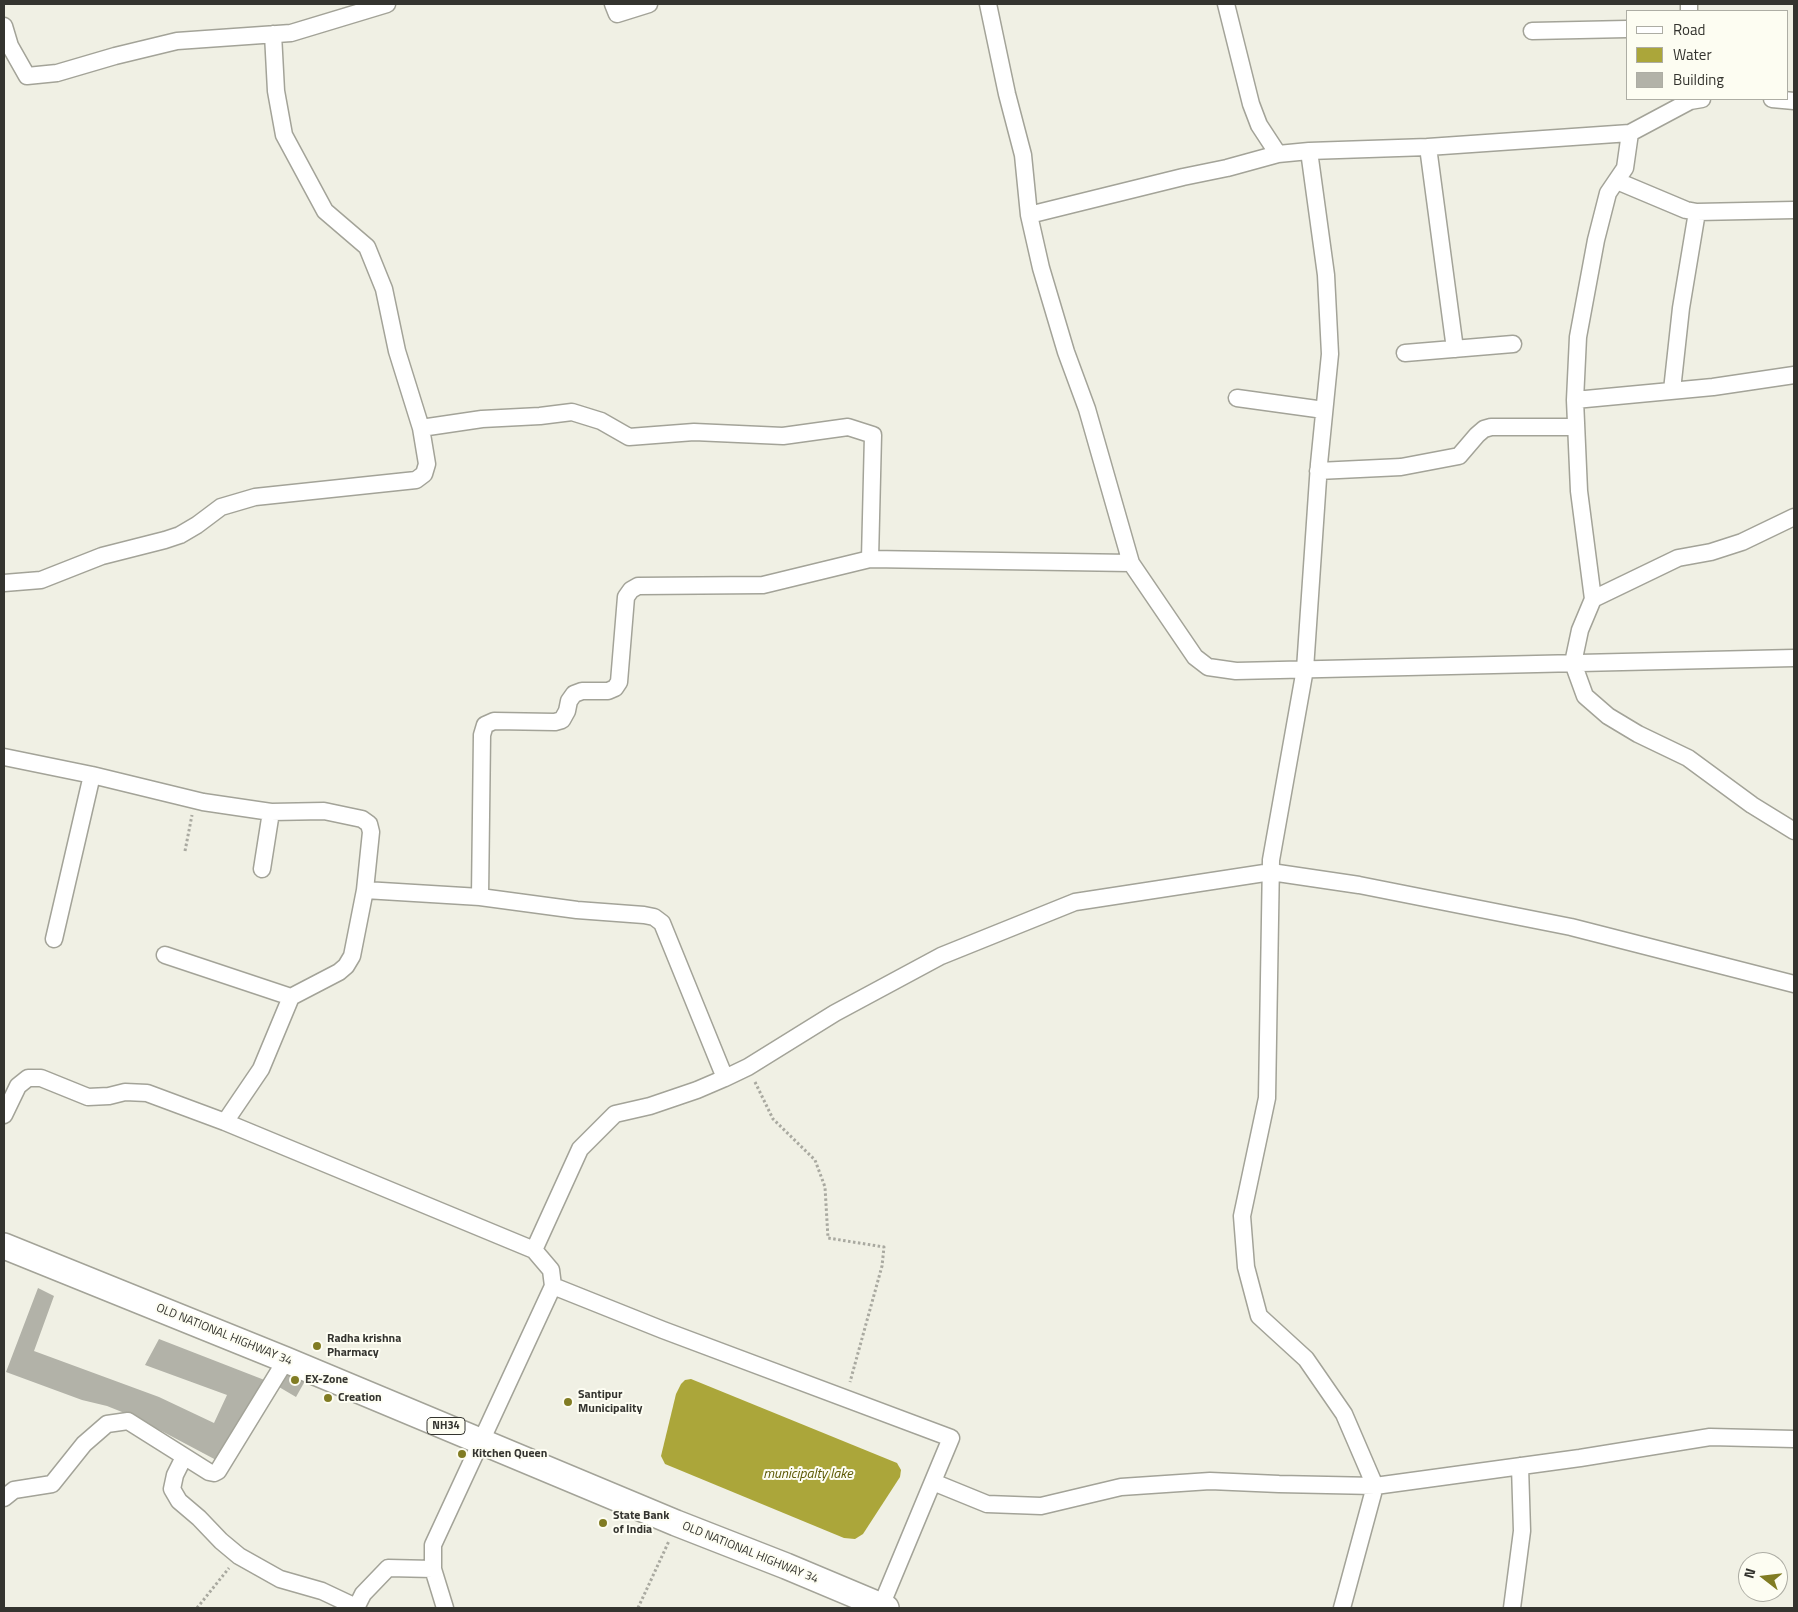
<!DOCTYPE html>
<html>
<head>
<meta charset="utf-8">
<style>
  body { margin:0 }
  #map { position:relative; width:1798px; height:1612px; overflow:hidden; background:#f0f0e4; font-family:"Titillium Web",sans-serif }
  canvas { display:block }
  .frame { position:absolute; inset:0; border:5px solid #34342f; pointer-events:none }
  .legend { position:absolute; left:1626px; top:10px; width:162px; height:90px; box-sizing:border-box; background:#fdfdf2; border:1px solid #adada4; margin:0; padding:6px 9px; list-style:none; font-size:15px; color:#34342f }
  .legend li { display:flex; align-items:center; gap:10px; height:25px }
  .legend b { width:25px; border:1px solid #adada4 }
  .north { position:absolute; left:1738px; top:1552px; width:50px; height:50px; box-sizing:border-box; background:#fdfdf2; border:1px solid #adada4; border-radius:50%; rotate:286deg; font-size:14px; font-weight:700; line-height:20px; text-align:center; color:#34342f }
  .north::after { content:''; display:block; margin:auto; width:18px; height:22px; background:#817c23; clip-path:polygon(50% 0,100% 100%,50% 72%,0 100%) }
</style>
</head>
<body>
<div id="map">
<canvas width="1798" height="1612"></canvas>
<div class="frame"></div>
<ul class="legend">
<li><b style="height:6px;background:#fff"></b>Road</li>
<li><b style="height:14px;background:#aba63a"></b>Water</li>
<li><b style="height:14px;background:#b2b2a8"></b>Building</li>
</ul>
<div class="north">N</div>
</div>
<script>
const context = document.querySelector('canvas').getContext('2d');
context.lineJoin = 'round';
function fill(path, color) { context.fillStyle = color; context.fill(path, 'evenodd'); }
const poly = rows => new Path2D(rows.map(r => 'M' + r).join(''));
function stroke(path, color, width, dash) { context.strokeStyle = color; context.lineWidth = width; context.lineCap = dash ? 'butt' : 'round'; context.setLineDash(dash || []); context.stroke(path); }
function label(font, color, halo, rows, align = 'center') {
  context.font = font + ' "Titillium Web",sans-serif'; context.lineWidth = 4; context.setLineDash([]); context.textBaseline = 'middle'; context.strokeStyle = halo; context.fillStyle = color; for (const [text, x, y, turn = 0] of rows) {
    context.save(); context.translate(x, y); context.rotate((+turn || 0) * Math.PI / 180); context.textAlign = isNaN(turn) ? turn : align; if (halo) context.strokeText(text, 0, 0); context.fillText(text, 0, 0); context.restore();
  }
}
fill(poly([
  [691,1379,897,1463,901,1470,900,1477,863,1534,855,1539,844,1538,665,1464,661,1456,676,1394,681,1384,685,1380]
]), '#aba63a');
fill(poly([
  [38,1288,54,1296,34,1351,159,1397,214,1423,227,1395,145,1365,159,1339,267,1381,218,1461,137,1418,107,1406,82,1400,6,1372],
  [288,1369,305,1381,296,1397,279,1387]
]), '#b2b2a8');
const street = poly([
  [613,4,617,14,649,4],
  [988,4,1007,94,1023,155,1029,215,1041,268,1066,352,1087,409,1131,563,1195,657,1208,667,1236,671,1794,658],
  [1226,4,1251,104,1259,125,1278,154,1309,151,1326,275,1330,354,1319,464,1305,669,1271,860,1267,1098,1242,1216,1246,1267,1259,1316,1306,1359,1344,1414,1375,1486,1342,1608],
  [1689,11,1689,4],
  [4,26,10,46,27,76,57,73,115,56,177,41,291,33,387,4],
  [1532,31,1627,29],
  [273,34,276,91,284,135,325,211,367,247,384,289,397,351,421,428,482,419,540,416,572,412,601,421,629,437,694,432,783,436,848,427,873,435,870,559,1131,563],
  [1772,99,1794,101],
  [1428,147,1455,349],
  [1309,151,1428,147,1630,133,1690,101,1702,99],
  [1617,181,1686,210,1697,212,1794,210],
  [1029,215,1183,177,1227,168,1278,154],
  [1405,353,1513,344],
  [1672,390,1681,308,1697,212],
  [1237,398,1324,410],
  [1575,400,1713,387,1794,375],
  [1318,471,1401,467,1459,456,1477,435,1484,429,1491,427,1576,427],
  [1794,517,1742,542,1711,552,1678,558,1593,599,1580,630,1573,663,1585,696,1608,716,1638,734,1688,758,1752,805,1794,831],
  [4,583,41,580,102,556,165,540,180,535,197,525,221,507,255,497,416,480,424,474,427,464,421,428],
  [1593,599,1579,491,1575,400,1578,337,1596,240,1608,193,1625,168,1630,133],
  [4,757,92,775,203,802,271,812,324,811,362,819,369,824,371,832,365,890,480,897,577,910,644,915,654,917,662,923,725,1078],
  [262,869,271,812],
  [480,897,482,735,485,725,494,721,555,722,562,720,567,711,569,701,574,694,582,691,608,691,615,688,619,682,626,597,631,590,638,586,763,585,870,559],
  [54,939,92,775],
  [165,955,291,997],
  [4,1115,18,1086,28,1078,41,1078,88,1097,109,1096,125,1092,147,1093,225,1122,534,1250,551,1270,553,1286,433,1545,433,1569,445,1608],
  [225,1122,261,1069,291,997,339,972,346,966,352,956,365,890],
  [534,1250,580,1149,615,1114,650,1106,697,1090,725,1078,748,1067,835,1013,941,956,1075,902,1271,872,1359,885,1571,927,1794,984],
  [553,1286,663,1330,951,1438,881,1606],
  [184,1457,175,1475,172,1489,179,1501,199,1518,221,1541,239,1556,280,1579,322,1591,356,1607],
  [933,1482,987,1504,1041,1506,1121,1487,1210,1481,1279,1484,1375,1486,1580,1458,1710,1437,1794,1439],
  [4,1498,14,1490,52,1484,84,1444,107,1424,128,1421,209,1472,214,1473,218,1471,286,1360],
  [356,1608,363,1594,388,1568,433,1569],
  [1512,1608,1522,1531,1520,1466]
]);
const primary = poly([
  [4,1246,286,1360,676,1523,786,1566,886,1608]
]);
stroke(street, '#a3a398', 19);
stroke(primary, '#a3a398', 28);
stroke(poly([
  [185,851,192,815],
  [755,1082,773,1119,815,1160,825,1187,828,1238,884,1247,882,1266,850,1382],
  [197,1608,229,1568],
  [638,1608,669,1541]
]), '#a9a9a0', 3, [2.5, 2.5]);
stroke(street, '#fff', 16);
stroke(primary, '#fff', 25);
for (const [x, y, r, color] of [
  [317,1346,5,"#817c23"],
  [295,1380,5,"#817c23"],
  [328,1398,5,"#817c23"],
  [568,1402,5,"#817c23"],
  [462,1454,5,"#817c23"],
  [603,1523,5,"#817c23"]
]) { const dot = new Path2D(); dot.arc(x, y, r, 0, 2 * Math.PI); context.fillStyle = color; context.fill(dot); stroke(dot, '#fdfdf2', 2); }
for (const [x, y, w] of [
  [446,1426,38]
]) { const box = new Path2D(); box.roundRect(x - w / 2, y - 8.5, w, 17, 4); context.fillStyle = '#fdfdf2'; context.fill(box); stroke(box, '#34342f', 1); }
label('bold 11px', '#34342f', null, [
  ["NH34",446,1426]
]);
label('12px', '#34342f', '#fdfdf2', [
  ["OLD NATIONAL HIGHWAY 34",224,1335,22],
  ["OLD NATIONAL HIGHWAY 34",750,1553,22]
]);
label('bold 12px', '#34342f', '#fdfdf2', [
  ["Radha krishna",327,1339],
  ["Pharmacy",327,1353],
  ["EX-Zone",305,1380],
  ["Santipur",578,1395],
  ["Municipality",578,1409],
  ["Creation",338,1398],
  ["Kitchen Queen",472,1454],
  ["State Bank",613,1516],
  ["of India",613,1530]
], 'left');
label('italic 14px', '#5c5904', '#fdfdf2', [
  ["municipalty lake",808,1475]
]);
</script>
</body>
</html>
